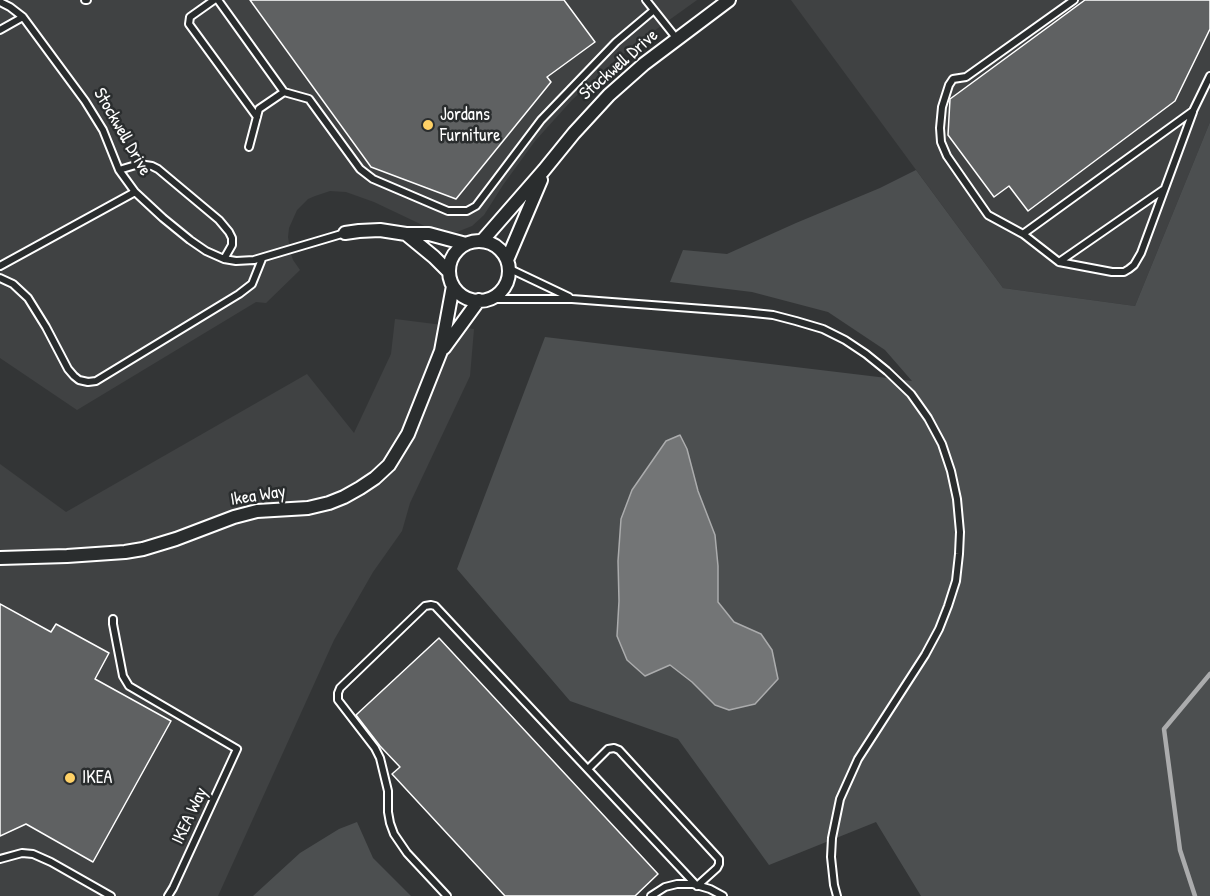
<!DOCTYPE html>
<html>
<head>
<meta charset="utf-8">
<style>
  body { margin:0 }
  canvas { display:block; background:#333536 }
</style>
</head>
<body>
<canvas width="1210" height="896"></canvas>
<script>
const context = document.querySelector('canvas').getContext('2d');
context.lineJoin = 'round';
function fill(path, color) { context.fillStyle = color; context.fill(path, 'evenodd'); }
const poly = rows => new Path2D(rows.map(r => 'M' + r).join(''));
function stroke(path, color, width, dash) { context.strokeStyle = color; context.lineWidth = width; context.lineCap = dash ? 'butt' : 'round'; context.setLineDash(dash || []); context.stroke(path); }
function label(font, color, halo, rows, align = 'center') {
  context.font = font + ' "Patrick Hand",sans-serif'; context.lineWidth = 5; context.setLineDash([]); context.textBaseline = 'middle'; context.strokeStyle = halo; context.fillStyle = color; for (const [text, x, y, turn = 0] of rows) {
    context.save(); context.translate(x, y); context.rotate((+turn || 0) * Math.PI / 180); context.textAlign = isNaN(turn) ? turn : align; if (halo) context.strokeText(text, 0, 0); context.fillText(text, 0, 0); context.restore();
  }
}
fill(poly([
  [0,0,697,0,633,46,612,63,572,100,535,141,503,185,484,215,472,226,457,232,441,233,433,230,374,202,346,192,330,191,315,196,308,199,297,210,289,228,288,237,290,251,293,260,300,270,266,303,256,302,77,410,0,358],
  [791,0,1210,0,1210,122,1135,306,1003,288],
  [395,319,474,329,470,376,410,503,402,531,373,572,334,640,218,896,0,896,0,464,66,512,307,374,354,433,391,354]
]), '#404243');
fill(poly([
  [1210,122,1210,896,921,896,876,822,769,865,678,739,570,701,457,569,545,337,912,381,885,350,828,312,752,292,670,282,683,250,727,254,796,223,880,188,916,170,1003,288,1135,306],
  [357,822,373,858,411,896,253,896,300,853,339,829]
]), '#4c4f50');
const water = poly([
  [680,435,687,449,698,491,715,535,718,566,718,602,734,622,761,634,772,650,778,679,755,704,729,710,715,705,692,682,670,665,645,676,627,660,617,636,619,601,618,561,621,519,632,490,666,441,680,435]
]);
fill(water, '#737576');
stroke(water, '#abacad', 1.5);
stroke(poly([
  [1195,896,1180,850,1164,729,1210,674]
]), '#abacad', 4.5);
const building = poly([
  [250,0,564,0,595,42,547,77,551,82,456,199,371,167,250,0],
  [1085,0,1210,0,1210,29,1175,101,1028,211,1009,186,994,197,948,135,950,99,1085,0],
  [0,604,51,632,56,624,109,653,95,679,171,721,93,862,26,824,0,836,0,604],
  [439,638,658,874,635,896,505,896,392,774,400,767,380,746,356,715,439,638]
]);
fill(building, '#5f6162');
stroke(building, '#fff', 1.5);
const service = poly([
  [85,0,87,0],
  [214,0,190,17,189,24,257,117],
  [218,0,284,92,259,109,249,147],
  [646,0,677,39],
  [1074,0,966,77,953,79,949,85,942,107,940,128,941,142,947,156,988,215,1023,234,1193,111,1210,76],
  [0,2,10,7,23,17,85,101,103,130,119,170,135,192,163,218,190,240,206,251,224,259,236,261,254,260,345,233],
  [0,30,23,17],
  [284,92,309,99,360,169,373,179,448,211,467,211,476,206,541,120,616,42,654,10],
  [119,170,139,164,152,166,158,169,219,220,229,232,232,238,232,245,224,259],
  [1023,234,1059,262,1112,272,1124,272,1129,269,1134,265,1141,253,1193,112],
  [1059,262,1163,190],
  [0,266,135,192],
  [508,268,569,297],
  [0,278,13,284,28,298,46,327,68,369,74,376,79,380,88,382,96,381,239,294,252,284,262,259],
  [488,299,572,299,744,312,773,315,796,321,823,329,845,340,866,354,887,371,911,394,928,418,942,444,951,471,957,499,960,532,959,554,956,581,948,606,939,629,925,655,858,759,840,799,832,838,831,857,834,885,837,896],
  [113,619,113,624,123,676,129,686,237,749,173,888,168,896],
  [588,769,608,749,614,748,619,750,719,859,719,864,717,868,697,886],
  [0,859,22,853,33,854,51,862,111,896],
  [447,896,407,853,394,834,390,823,388,812,388,791,380,758,375,748,338,700,338,693,340,688,425,606,431,605,435,606,697,886],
  [651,896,665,887,677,884,693,884,710,889,723,896]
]);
const minor = poly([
  [345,233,359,231,380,230,406,234,429,234,466,244],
  [406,234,434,257,449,272],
  [482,241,544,170,574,133,609,95,644,64,729,0],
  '449 271a30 30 0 1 1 60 0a30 30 0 1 1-60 0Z',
  [507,260,541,180],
  [444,348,479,300],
  [0,558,67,556,125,552,143,549,176,539,234,517,257,511,308,508,329,503,344,497,360,488,375,478,389,465,408,434,441,351,453,286]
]);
stroke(service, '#fff', 10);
stroke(minor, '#fff', 16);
stroke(service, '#2a2d2e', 6);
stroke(minor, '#2a2d2e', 12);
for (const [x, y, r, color] of [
  [428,125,6,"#ffd166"],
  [70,778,6,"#ffd166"]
]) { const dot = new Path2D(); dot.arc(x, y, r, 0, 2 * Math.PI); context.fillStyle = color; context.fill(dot); stroke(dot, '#2a2d2e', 2); }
label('18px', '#fff', '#2a2d2e', [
  ["Stockwell Drive",619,65,-41],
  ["Stockwell Drive",122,132,60],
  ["Ikea Way",258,496,-9],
  ["IKEA Way",190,816,-65]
]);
label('18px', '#fff', '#2a2d2e', [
  ["Jordans",440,115],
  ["Furniture",440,136],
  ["IKEA",82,778]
], 'left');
</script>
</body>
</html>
